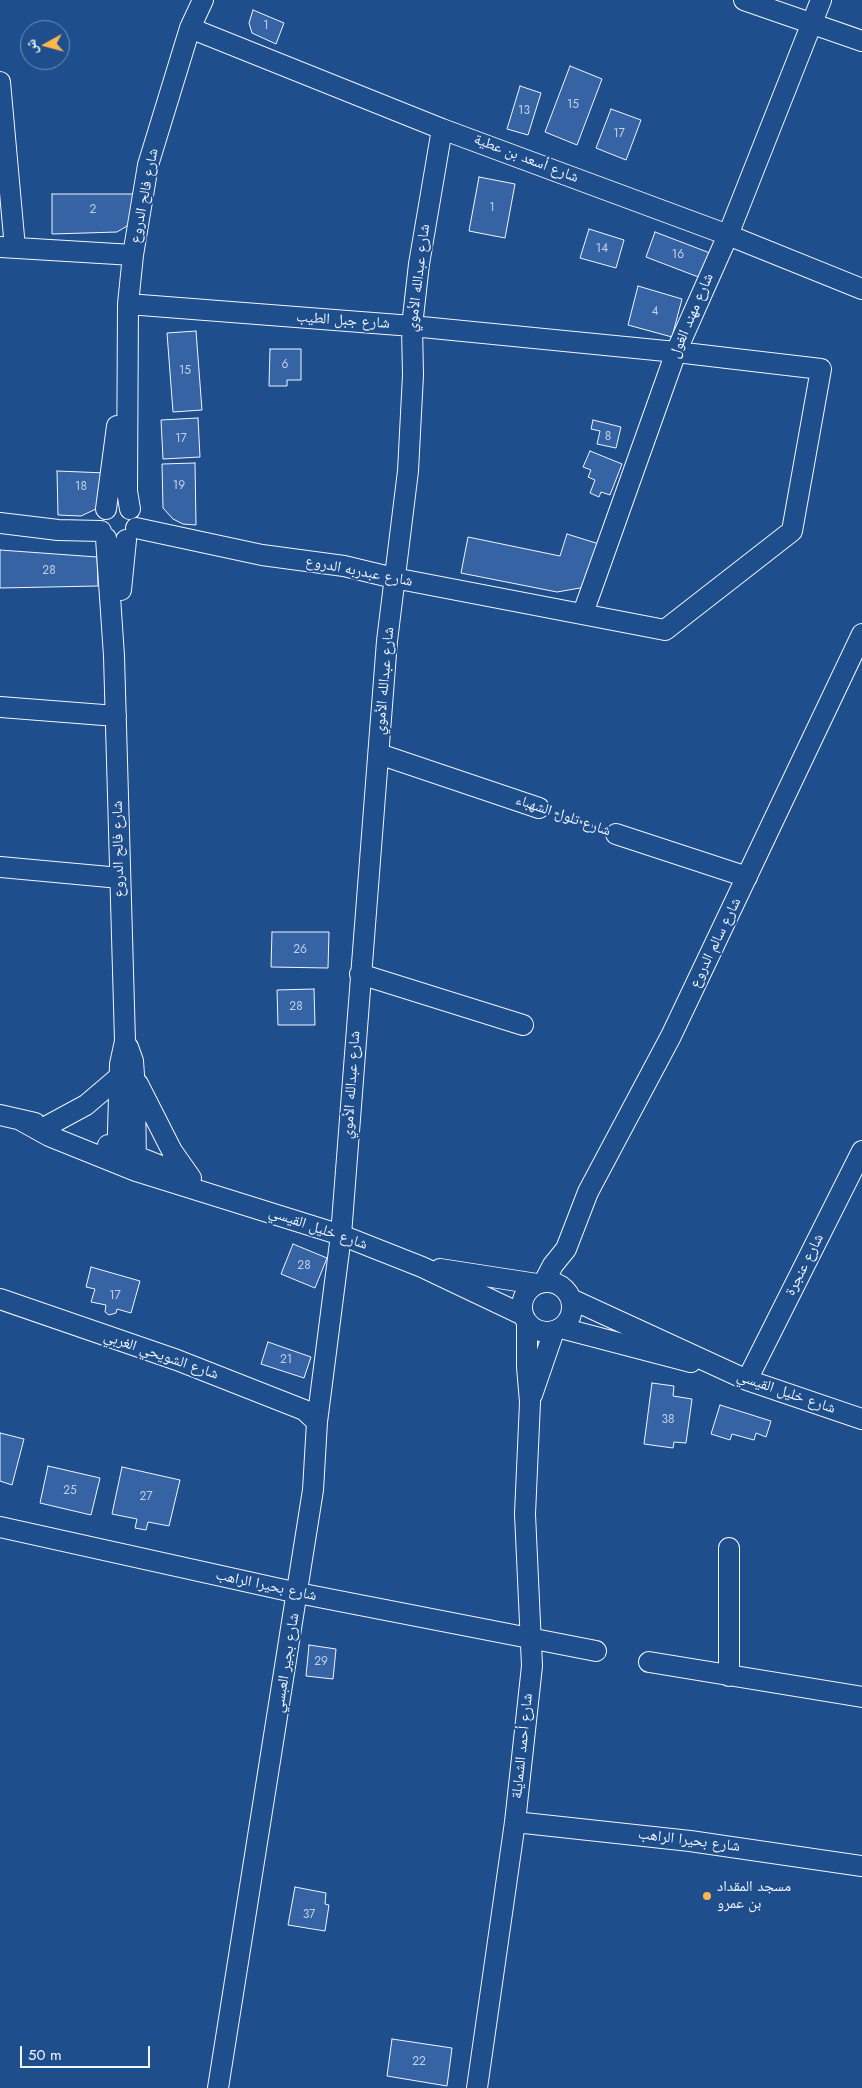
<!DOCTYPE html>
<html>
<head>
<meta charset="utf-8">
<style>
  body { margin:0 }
  #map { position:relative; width:862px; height:2088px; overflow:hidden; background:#1f4e8c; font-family:Jost,"Noto Naskh Arabic",sans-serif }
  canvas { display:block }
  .north { position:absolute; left:20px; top:20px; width:50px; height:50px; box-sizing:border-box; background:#1f4e8c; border:1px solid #7391ba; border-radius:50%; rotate:263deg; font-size:14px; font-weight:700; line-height:20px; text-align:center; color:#f2f6ff }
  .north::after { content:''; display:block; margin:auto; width:18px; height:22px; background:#ffb74d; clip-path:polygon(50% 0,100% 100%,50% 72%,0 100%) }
  .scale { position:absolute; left:20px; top:2046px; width:130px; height:22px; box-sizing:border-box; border:2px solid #f2f6ff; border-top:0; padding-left:6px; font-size:15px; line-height:18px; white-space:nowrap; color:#f2f6ff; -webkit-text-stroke:4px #1f4e8c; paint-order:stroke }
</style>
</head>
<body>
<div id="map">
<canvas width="862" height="2088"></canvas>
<div class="north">ش</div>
<div class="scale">50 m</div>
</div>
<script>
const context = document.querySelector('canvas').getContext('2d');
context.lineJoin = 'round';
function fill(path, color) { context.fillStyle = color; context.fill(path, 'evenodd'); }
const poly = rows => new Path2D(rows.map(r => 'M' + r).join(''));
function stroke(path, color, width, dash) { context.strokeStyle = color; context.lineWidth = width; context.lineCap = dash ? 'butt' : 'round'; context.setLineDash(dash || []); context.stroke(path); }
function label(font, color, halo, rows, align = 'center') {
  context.font = font + ' Jost,"Noto Naskh Arabic",sans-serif'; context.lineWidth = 4; context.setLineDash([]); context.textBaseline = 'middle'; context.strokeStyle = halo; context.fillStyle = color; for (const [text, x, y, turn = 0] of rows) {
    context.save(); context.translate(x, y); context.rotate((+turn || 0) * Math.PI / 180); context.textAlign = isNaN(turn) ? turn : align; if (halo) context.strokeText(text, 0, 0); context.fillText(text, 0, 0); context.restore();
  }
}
const building = poly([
  [253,10,284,23,276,44,252,33,249,23,253,10],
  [570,66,602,79,577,145,545,132,570,66],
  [520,86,541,93,528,135,507,129,520,86],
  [611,109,641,120,626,160,596,148,611,109],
  [479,177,515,184,505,238,469,231,479,177],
  [52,194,136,194,132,217,127,226,117,232,52,234,52,194],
  [589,229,624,240,616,268,580,258,589,229],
  [655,232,710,253,701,278,646,257,655,232],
  [638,286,682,299,672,337,628,325,638,286],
  [196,331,202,410,173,412,167,333,196,331],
  [270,349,301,349,301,380,287,380,287,386,269,386,270,349],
  [198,418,200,457,163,459,161,420,198,418],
  [593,420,621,427,616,448,597,444,600,431,591,429,593,420],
  [590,451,622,464,610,495,601,492,599,497,590,493,595,480,588,477,591,470,583,467,590,451],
  [195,463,196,525,183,524,173,519,163,508,162,464,195,463],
  [57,471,106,473,98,508,81,516,58,515,57,471],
  [567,534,599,544,588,581,580,588,557,592,461,573,468,537,560,556,567,534],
  [0,550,97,557,98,586,0,588,0,550],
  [272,932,329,932,328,968,271,967,272,932],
  [314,989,315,1025,278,1025,277,990,314,989],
  [293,1244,327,1258,315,1288,281,1274,293,1244],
  [91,1267,140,1281,131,1313,117,1309,116,1313,109,1315,105,1312,106,1305,91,1302,95,1289,86,1287,91,1267],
  [268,1342,311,1357,304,1378,261,1364,268,1342],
  [652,1383,674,1386,673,1396,692,1399,686,1443,674,1442,673,1448,644,1444,652,1383],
  [720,1405,771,1421,766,1437,756,1433,754,1440,732,1434,730,1440,711,1434,720,1405],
  [0,1433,24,1439,12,1485,0,1481,0,1433],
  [48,1466,100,1478,91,1515,40,1503,48,1466],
  [122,1467,180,1480,169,1526,148,1522,146,1530,135,1528,137,1519,112,1514,122,1467],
  [309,1645,336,1649,333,1679,306,1676,309,1645],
  [295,1887,326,1893,325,1904,329,1905,325,1931,288,1925,295,1887],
  [392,2039,452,2048,447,2086,387,2076,392,2039]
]);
fill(building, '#3563a3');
stroke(building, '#f2f6ff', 1);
const minor = poly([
  [744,0,862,41],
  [190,28,442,129,728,235,862,289],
  [0,82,15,248],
  [0,247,133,255],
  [128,304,412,326,676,352,821,369,792,531,665,630,394,578,344,566,262,555,136,528],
  [106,509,117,426],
  [130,509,127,491,128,304,133,255,148,165,190,28,203,0],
  [0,523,58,530,101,531],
  [106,538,114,656,125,1041,120,1064,117,1163],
  [121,590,126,540],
  [583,613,676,352,728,235,821,0],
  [0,707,116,716],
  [379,754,539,808],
  [616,834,747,877],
  [0,867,120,878],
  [360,974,523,1025],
  [128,1047,133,1061,135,1089,136,1167],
  [138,1084,172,1151,191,1178],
  [0,1115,35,1123],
  [22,1121,49,1136,136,1171,341,1235,422,1267,523,1315],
  [49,1125,86,1105,120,1076],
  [108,1145,171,1170],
  [440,1269,537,1284],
  [544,1282,553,1265,566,1249,588,1192,671,1036,862,634],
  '522 1307a25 25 0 1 1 50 0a25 25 0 1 1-50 0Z',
  [0,1299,177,1360,304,1410,317,1422],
  [571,1299,747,1380,862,1419],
  [561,1328,691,1362],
  [747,1380,862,1151],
  [532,1395,554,1331],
  [0,1527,298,1593,596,1651],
  [649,1662,862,1697],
  [729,1676,729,1548],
  [515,1822,690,1841,862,1866],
  [218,2088,313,1490,317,1422,341,1235,387,641,408,471,413,375,412,326,419,264,442,129],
  [477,2088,515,1822,532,1666,525,1514,530,1402,527,1367,527,1322]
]);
stroke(minor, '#f2f6ff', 22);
stroke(poly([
  [555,813,601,829]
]), '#b3c4dc', 3, [4, 2.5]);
stroke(minor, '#1f4e8c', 20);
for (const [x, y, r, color] of [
  [707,1896,5,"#ffb74d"]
]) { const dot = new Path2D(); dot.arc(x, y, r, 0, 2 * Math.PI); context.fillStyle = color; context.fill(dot); stroke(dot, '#1f4e8c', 2); }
label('12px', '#c3d1e8', null, [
  ["1",266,26],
  ["15",573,105],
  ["13",524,111],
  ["17",619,134],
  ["1",492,208],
  ["2",93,210],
  ["14",602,249],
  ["16",678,255],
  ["4",655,312],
  ["6",285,365],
  ["15",185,371],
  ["8",608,437],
  ["17",181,439],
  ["19",179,486],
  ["18",81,487],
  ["28",49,571],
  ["26",300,950],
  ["28",296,1007],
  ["28",304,1266],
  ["17",115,1296],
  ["21",286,1360],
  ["38",668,1420],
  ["25",70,1491],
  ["27",146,1497],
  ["29",321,1662],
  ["37",309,1915],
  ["22",419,2062]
]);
label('15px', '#f2f6ff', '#1f4e8c', [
  ["شارع أسعد بن عطية",526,159,21],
  ["شارع فالح الدروع",145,196,-79],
  ["شارع عبدالله الأموي",419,278,-83],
  ["شارع مهند الغول",692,316,-67],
  ["شارع جبل الطيب",343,321,4],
  ["شارع عبدربه الدروع",359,572,11],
  ["شارع عبدالله الأموي",385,681,-85],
  ["شارع تلول الشهباء",563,816,19],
  ["شارع فالح الدروع",119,849,-91],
  ["شارع سالم الدروع",716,943,-64],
  ["شارع عبدالله الأموي",352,1085,-86],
  ["شارع خليل القيسي",318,1229,19],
  ["شارع عنجرة",805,1265,-63],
  ["شارع الشويحي الغربي",161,1356,19],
  ["شارع خليل القيسي",786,1393,19],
  ["شارع بحيرا الراهب",266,1586,12],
  ["شارع بجير العبسي",287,1663,-81],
  ["شارع أحمد الشمايلة",523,1746,-84],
  ["شارع بحيرا الراهب",689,1841,7]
]);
label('15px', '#f2f6ff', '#1f4e8c', [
  ["مسجد المقداد",717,1887],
  ["بن عمرو",717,1904]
], 'left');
</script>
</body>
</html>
